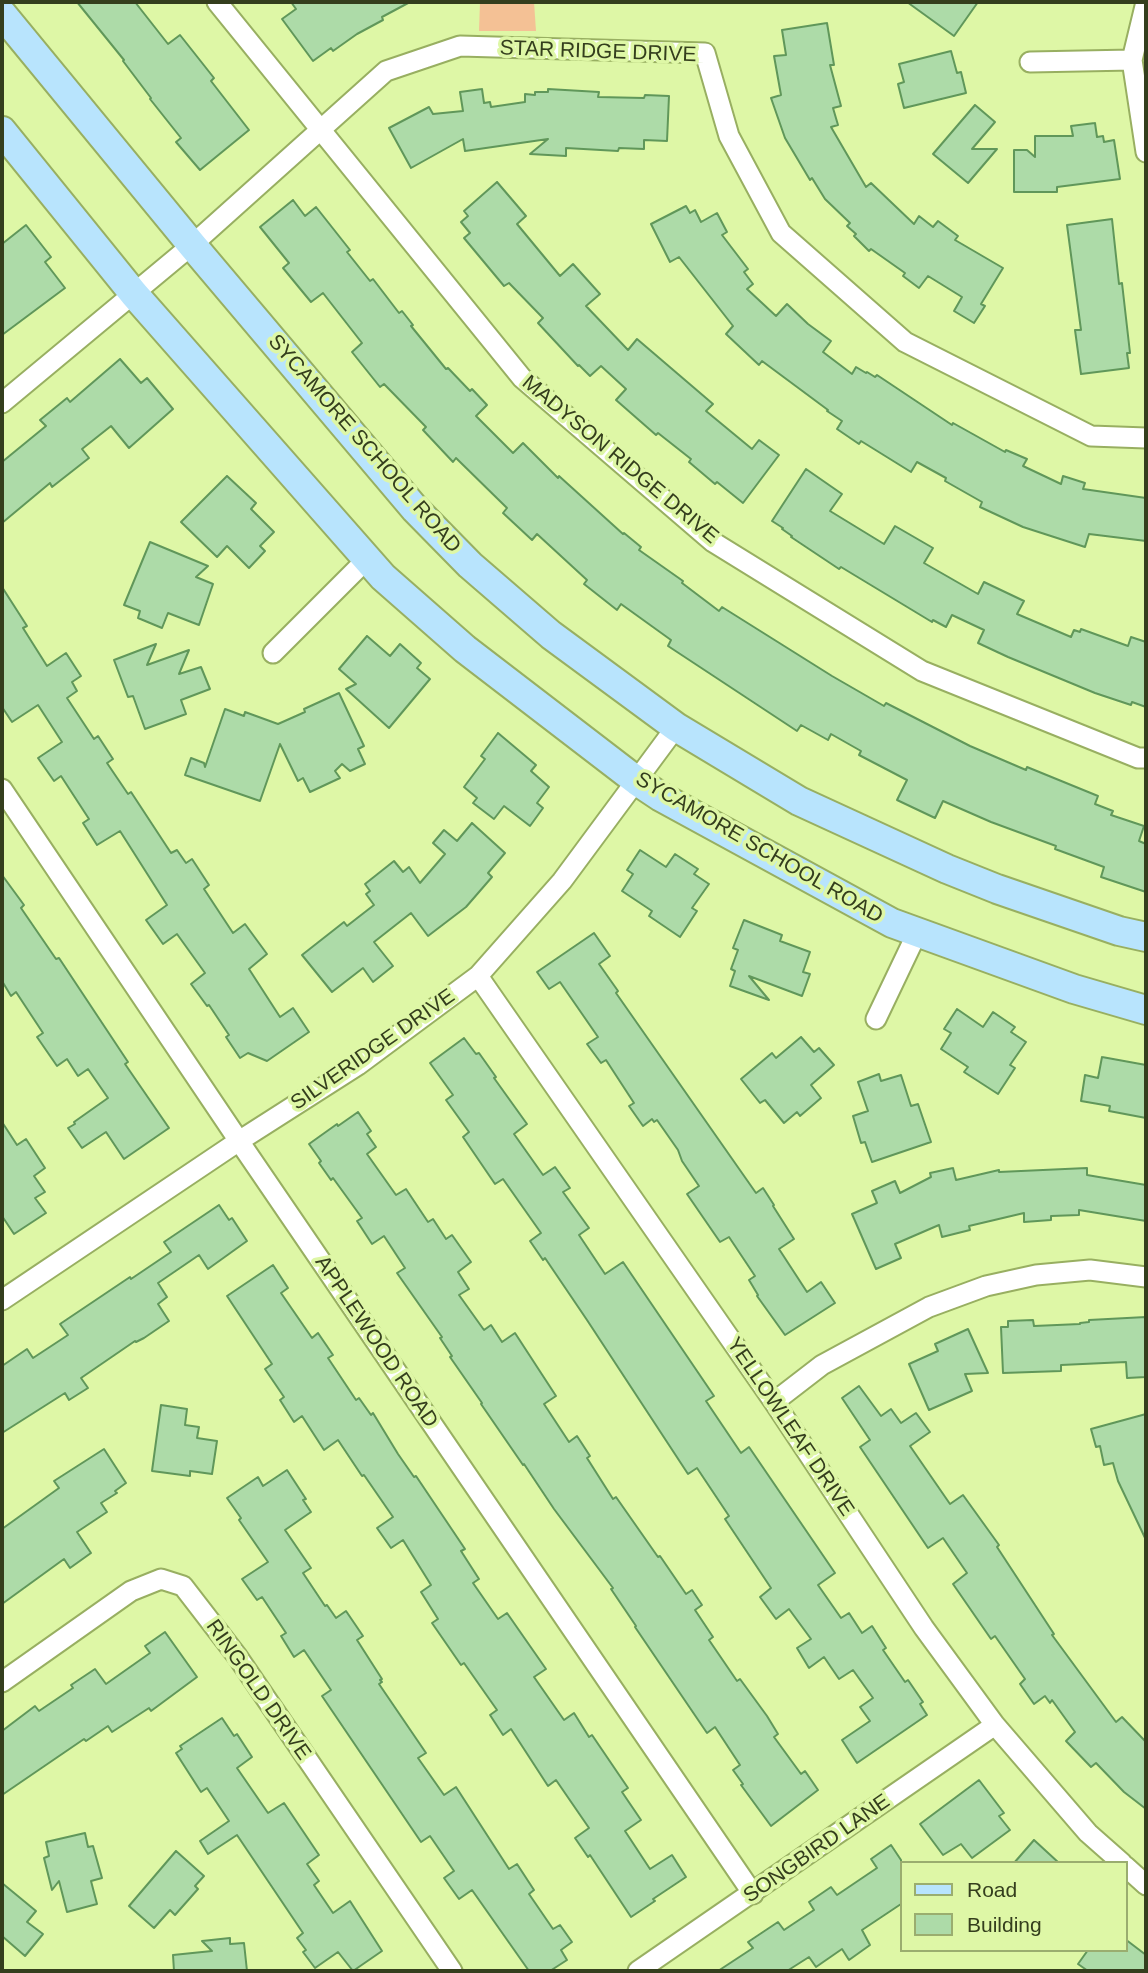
<!DOCTYPE html>
<html>
<head>
<meta charset="utf-8">
<style>
  body { margin:0 }
  #map { position:relative; width:1148px; height:1973px; overflow:hidden; background:#def7a6; font-family:Arial,sans-serif }
  canvas { display:block }
  .frame { position:absolute; inset:0; border:4px solid #343e1d; pointer-events:none }
  .legend { position:absolute; left:900px; top:1861px; width:228px; height:91px; box-sizing:border-box; background:#def7a6; border:2px solid #9aad6f; margin:0; padding:9px 12px; list-style:none; font-size:21px; color:#343e1d }
  .legend li { display:flex; align-items:center; gap:14px; height:35px }
  .legend b { width:35px; border:2px solid #9aad6f }
</style>
</head>
<body>
<div id="map">
<canvas width="1148" height="1973"></canvas>
<div class="frame"></div>
<ul class="legend">
<li><b style="height:9px;background:#b8e4fd"></b>Road</li>
<li><b style="height:19px;background:#addba8"></b>Building</li>
</ul>
</div>
<script>
const context = document.querySelector('canvas').getContext('2d');
context.lineJoin = 'round';
function fill(path, color) { context.fillStyle = color; context.fill(path, 'evenodd'); }
const poly = rows => new Path2D(rows.map(r => 'M' + r).join(''));
function stroke(path, color, width, dash) { context.strokeStyle = color; context.lineWidth = width; context.lineCap = dash ? 'butt' : 'round'; context.setLineDash(dash || []); context.stroke(path); }
function label(font, color, halo, rows, align = 'center') {
  context.font = font + ' Arial,sans-serif'; context.lineWidth = 7; context.setLineDash([]); context.textBaseline = 'middle'; context.strokeStyle = halo; context.fillStyle = color; for (const [text, x, y, turn = 0] of rows) {
    context.save(); context.translate(x, y); context.rotate((+turn || 0) * Math.PI / 180); context.textAlign = isNaN(turn) ? turn : align; if (halo) context.strokeText(text, 0, 0); context.fillText(text, 0, 0); context.restore();
  }
}
fill(poly([
  [480,2,534,2,536,31,479,31]
]), '#f4c195');
const building = poly([
  [77,2,135,2,168,44,180,35,214,78,211,81,249,130,200,170,176,142,181,138,150,99,151,98,123,61,124,60,77,2],
  [291,2,410,2,382,17,383,20,357,34,333,51,331,48,313,61,282,19,296,9,291,2],
  [907,2,978,2,954,36,907,2],
  [827,23,834,65,830,65,841,106,833,108,838,125,831,127,866,187,871,183,914,224,919,216,933,227,938,221,958,236,955,240,1003,268,981,304,985,306,974,323,954,311,962,297,928,276,919,288,903,276,905,273,871,249,869,251,854,236,856,234,847,226,850,223,825,199,812,178,810,180,785,138,771,98,781,95,774,56,786,55,782,30,827,23],
  [951,51,957,73,961,72,966,93,904,108,898,84,904,82,899,64,951,51],
  [482,89,484,103,490,102,491,107,525,102,525,94,535,95,535,92,548,92,548,89,599,92,598,97,644,98,645,95,669,96,667,141,644,140,644,149,619,148,618,151,566,148,566,156,530,154,548,139,465,151,463,139,411,168,389,128,429,107,433,114,463,111,460,92,482,89],
  [975,105,995,122,972,149,997,149,968,183,933,154,975,105],
  [1095,123,1097,137,1103,136,1104,142,1114,140,1120,179,1057,187,1057,192,1014,192,1014,150,1027,150,1035,157,1035,136,1073,136,1071,126,1095,123],
  [497,182,526,216,517,224,560,276,573,264,600,294,586,306,628,350,637,339,713,404,706,411,752,449,759,440,779,455,743,503,717,482,715,484,689,462,691,459,658,433,656,435,616,400,626,389,601,366,590,376,579,365,578,366,538,323,543,318,509,283,504,286,464,238,470,233,461,222,468,216,464,211,497,182],
  [293,200,305,216,316,207,350,250,347,252,370,281,373,279,399,313,402,311,413,325,411,326,446,369,448,368,470,391,472,389,487,405,476,416,513,453,523,443,558,478,559,476,623,534,624,533,641,547,639,550,683,581,682,583,719,611,722,607,832,676,884,706,886,703,970,746,1026,770,1027,767,1098,796,1095,804,1113,811,1111,815,1144,826,1139,841,1146,844,1146,892,1101,877,1104,867,1055,849,1056,846,991,822,943,801,935,818,897,800,907,780,859,755,861,751,831,734,828,740,801,725,797,731,668,646,671,640,621,604,617,610,584,584,587,580,537,534,532,540,503,513,507,508,456,458,453,462,423,430,426,427,384,384,380,387,352,352,362,343,323,293,311,302,283,268,289,263,260,227,293,200],
  [686,206,690,213,695,210,701,222,717,213,727,232,722,235,748,269,744,272,753,284,747,289,776,316,787,304,808,324,831,341,823,352,852,374,856,367,866,373,867,372,875,377,877,375,952,425,953,423,1005,452,1006,450,1027,459,1023,466,1061,484,1063,476,1085,483,1083,489,1146,498,1146,541,1089,534,1085,547,1023,527,980,507,982,502,945,481,946,478,917,462,911,472,861,441,859,444,837,429,842,421,827,411,828,410,762,361,759,365,726,334,733,326,679,257,670,262,651,224,686,206],
  [1112,219,1119,284,1122,283,1130,353,1127,353,1129,368,1081,374,1075,330,1081,330,1067,225,1112,219],
  [26,225,51,257,45,262,65,288,2,335,2,244,26,225],
  [120,359,141,383,147,378,173,409,129,448,111,426,82,449,89,458,52,487,50,483,2,523,2,462,46,426,40,420,67,398,70,402,120,359],
  [806,469,842,494,830,511,884,544,895,526,933,548,924,563,978,594,984,582,1024,601,1017,614,1071,637,1074,630,1080,632,1081,629,1128,646,1131,637,1146,642,1146,707,1132,702,1131,705,1095,693,1008,657,978,643,984,630,952,615,946,627,933,620,932,622,841,567,839,569,791,537,792,536,782,529,783,528,772,521,806,469],
  [227,476,256,503,251,509,274,532,260,546,265,551,249,568,227,546,217,557,181,522,227,476],
  [150,542,208,566,196,577,213,584,199,625,168,613,162,628,138,618,140,611,124,605,150,542],
  [2,587,27,626,23,628,47,666,66,653,81,676,72,682,77,691,67,698,94,739,98,736,113,759,107,763,128,794,131,792,171,853,177,850,186,863,192,859,209,885,204,889,233,933,245,924,267,954,249,969,280,1017,293,1008,309,1032,267,1061,248,1053,240,1058,226,1037,229,1035,209,1005,207,1006,191,984,205,973,177,934,163,944,146,920,167,905,120,831,97,845,83,823,89,819,61,776,54,781,38,758,62,742,38,705,12,722,2,707,2,587],
  [367,636,390,656,400,644,421,663,417,668,430,679,389,728,346,689,356,684,339,669,367,636],
  [156,644,147,665,189,650,179,674,201,667,210,689,181,700,186,714,145,729,133,696,128,697,114,660,156,644],
  [339,693,364,746,358,749,365,764,350,771,342,764,335,771,340,778,310,792,303,778,298,781,280,744,260,801,185,775,191,758,204,763,205,767,225,709,244,716,245,712,278,724,305,712,304,709,339,693],
  [498,733,536,765,531,771,549,787,537,803,543,808,530,826,504,806,494,819,473,803,477,798,464,787,485,759,481,756,498,733],
  [472,823,505,853,488,873,492,877,466,907,428,936,411,913,374,942,393,966,373,982,363,968,332,992,302,955,344,922,347,926,374,905,366,894,370,891,365,884,394,861,403,872,409,867,420,883,445,854,433,843,444,830,457,841,472,823],
  [640,850,666,867,675,854,698,869,694,874,709,884,692,908,697,911,680,937,649,916,652,911,622,891,633,874,627,870,640,850],
  [2,875,24,905,21,908,56,959,59,958,128,1062,125,1064,169,1128,124,1159,106,1132,82,1148,68,1128,75,1124,74,1122,108,1098,88,1069,78,1076,67,1059,57,1066,37,1037,43,1033,16,992,11,996,2,981,2,875],
  [744,920,782,935,780,941,810,952,803,972,810,974,802,996,749,976,769,1000,730,986,735,971,731,969,738,950,733,948,744,920],
  [594,933,610,956,599,964,618,991,616,993,756,1193,763,1188,774,1205,773,1206,794,1239,779,1249,807,1292,821,1282,835,1303,785,1335,757,1296,758,1295,749,1280,755,1276,729,1237,720,1242,687,1194,699,1186,682,1161,678,1150,657,1120,654,1122,652,1119,643,1126,629,1106,634,1103,606,1060,601,1063,587,1044,598,1037,560,982,549,989,537,972,594,933],
  [957,1009,983,1027,993,1012,1015,1027,1011,1032,1026,1042,1010,1065,1015,1068,998,1094,964,1072,968,1067,941,1049,951,1033,944,1029,957,1009],
  [801,1037,814,1052,819,1048,834,1065,811,1085,821,1098,800,1116,797,1112,784,1123,765,1100,760,1103,741,1079,772,1053,776,1058,801,1037],
  [464,1038,476,1054,479,1053,496,1077,494,1078,527,1124,514,1134,543,1175,555,1167,570,1188,563,1192,589,1228,579,1235,605,1274,623,1262,714,1396,706,1401,741,1453,749,1447,835,1573,818,1585,841,1618,849,1613,862,1633,872,1626,886,1648,883,1650,905,1682,908,1680,923,1702,920,1704,927,1715,857,1763,842,1740,870,1721,860,1707,873,1698,853,1670,839,1679,824,1657,809,1668,797,1648,811,1639,789,1609,776,1619,760,1597,771,1588,725,1519,729,1516,697,1468,688,1474,587,1320,545,1258,543,1260,530,1241,541,1233,503,1179,495,1184,463,1137,469,1132,446,1100,453,1095,430,1063,464,1038],
  [1102,1057,1146,1065,1146,1118,1109,1111,1110,1106,1081,1101,1085,1075,1098,1078,1102,1057],
  [879,1074,881,1081,901,1075,911,1106,918,1104,931,1142,872,1162,865,1142,861,1143,853,1116,868,1111,858,1082,879,1074],
  [358,1112,371,1131,367,1134,376,1147,367,1154,396,1195,406,1189,428,1222,433,1219,446,1239,452,1235,471,1262,458,1272,469,1289,459,1295,484,1330,491,1325,502,1342,515,1333,556,1396,544,1404,569,1442,577,1436,590,1456,587,1458,613,1499,616,1497,658,1557,660,1556,686,1594,692,1590,702,1605,695,1610,713,1637,709,1640,737,1681,740,1679,767,1716,778,1734,774,1737,801,1774,805,1771,818,1790,771,1826,741,1785,743,1784,733,1770,740,1765,715,1727,707,1733,635,1627,636,1626,611,1589,613,1588,554,1509,524,1464,523,1465,481,1404,482,1403,450,1357,452,1356,440,1338,442,1337,397,1273,405,1268,384,1236,372,1244,357,1221,362,1218,333,1178,331,1180,319,1163,321,1161,309,1144,337,1124,338,1126,358,1112],
  [2,1122,17,1145,26,1139,45,1168,34,1176,45,1192,35,1198,46,1213,14,1234,2,1216,2,1122],
  [953,1168,956,1180,999,1170,999,1172,1087,1168,1087,1175,1146,1185,1146,1221,1079,1210,1079,1215,1051,1216,1051,1220,1024,1222,1024,1213,969,1226,970,1230,942,1237,939,1225,895,1244,901,1258,876,1269,852,1214,877,1203,872,1191,895,1181,900,1193,931,1177,930,1173,953,1168],
  [219,1205,229,1220,232,1218,247,1241,208,1269,199,1255,158,1283,167,1297,158,1304,169,1321,144,1338,136,1342,135,1341,81,1378,88,1388,69,1400,65,1393,2,1433,2,1366,27,1349,33,1358,68,1335,60,1324,130,1277,131,1279,171,1252,164,1242,219,1205],
  [273,1265,288,1288,281,1293,312,1338,318,1333,333,1355,328,1358,356,1400,359,1398,371,1415,373,1413,398,1454,414,1477,416,1476,465,1549,461,1551,479,1579,473,1583,498,1619,507,1613,546,1669,534,1677,564,1720,574,1713,589,1737,592,1735,628,1788,622,1792,641,1820,625,1831,650,1869,672,1855,686,1877,653,1899,655,1901,631,1917,590,1855,588,1857,575,1838,589,1828,556,1780,548,1786,511,1729,503,1735,490,1715,497,1710,464,1663,461,1665,432,1623,438,1619,421,1592,431,1585,403,1540,391,1548,377,1528,393,1517,364,1475,362,1476,338,1440,324,1450,302,1416,294,1422,280,1400,284,1397,265,1369,272,1364,227,1296,273,1265],
  [1146,1317,1146,1377,1127,1378,1126,1362,1061,1365,1061,1371,1003,1373,1001,1327,1008,1327,1008,1321,1033,1320,1034,1326,1080,1324,1080,1323,1089,1322,1089,1320,1146,1317],
  [968,1329,988,1373,965,1374,972,1391,929,1410,909,1364,938,1351,935,1344,968,1329],
  [859,1386,881,1416,891,1409,901,1423,916,1413,930,1432,910,1446,950,1504,963,1495,999,1545,997,1547,1054,1634,1052,1635,1116,1722,1122,1717,1146,1742,1146,1809,1124,1792,1096,1763,1091,1767,1066,1741,1075,1732,1052,1700,1050,1703,1045,1696,1034,1704,1020,1684,1025,1679,995,1636,991,1639,953,1584,967,1573,943,1538,928,1548,860,1447,870,1440,842,1398,859,1386],
  [161,1405,187,1409,185,1425,199,1427,197,1438,217,1441,212,1474,190,1471,190,1476,152,1471,161,1405],
  [1146,1414,1146,1540,1118,1481,1113,1463,1104,1465,1100,1446,1096,1447,1091,1429,1146,1414],
  [104,1449,126,1483,115,1491,117,1493,101,1503,107,1512,77,1532,91,1553,70,1568,64,1559,2,1604,2,1529,59,1488,54,1481,104,1449],
  [287,1470,306,1499,303,1500,311,1512,285,1530,311,1568,303,1573,325,1606,327,1605,336,1618,346,1611,363,1636,357,1640,382,1679,380,1680,382,1682,379,1684,426,1753,418,1758,444,1795,456,1787,509,1869,517,1864,534,1890,529,1894,553,1929,560,1925,572,1942,561,1950,567,1960,550,1971,529,1971,472,1890,459,1899,444,1878,454,1871,430,1836,421,1842,322,1696,331,1690,304,1650,294,1657,281,1636,286,1633,262,1597,257,1600,242,1579,268,1562,239,1520,241,1518,227,1498,258,1477,263,1486,287,1470],
  [165,1632,197,1677,151,1711,149,1708,112,1732,108,1726,86,1741,84,1739,2,1795,2,1731,35,1706,39,1711,73,1688,71,1685,95,1669,106,1684,150,1653,145,1646,165,1632],
  [222,1718,234,1736,237,1734,252,1757,237,1768,268,1813,284,1803,319,1855,307,1864,319,1881,314,1885,333,1913,350,1901,382,1951,353,1971,338,1952,315,1968,303,1952,306,1950,297,1938,303,1933,237,1835,208,1854,200,1841,229,1821,207,1788,201,1792,176,1753,182,1749,180,1746,222,1718],
  [979,1780,1004,1813,999,1816,1010,1830,972,1858,961,1844,943,1855,920,1824,979,1780],
  [85,1833,88,1847,93,1846,102,1878,91,1881,97,1904,67,1912,59,1881,52,1890,44,1858,49,1856,46,1842,85,1833],
  [1034,1840,1059,1863,1014,1863,1034,1840],
  [891,1845,901,1860,901,1904,862,1930,870,1945,849,1960,842,1949,816,1967,809,1957,787,1971,718,1971,753,1948,748,1942,778,1922,784,1930,814,1910,809,1902,831,1887,837,1895,877,1868,871,1859,891,1845],
  [176,1851,204,1876,195,1886,198,1889,175,1915,170,1910,154,1928,129,1906,176,1851],
  [2,1883,36,1911,27,1922,43,1934,25,1956,2,1936,2,1883],
  [230,1938,230,1944,244,1943,247,1971,174,1971,173,1955,212,1951,202,1941,230,1938],
  [1125,1939,1146,1955,1146,1971,1088,1971,1078,1964,1088,1950,1125,1950,1125,1939]
]);
fill(building, '#addba8');
stroke(building, '#60975a', 2);
const minor = poly([
  [217,2,522,378,713,542,922,671,1138,758,1146,758],
  [1146,2,1132,60,1146,152],
  [1030,62,1132,60],
  [2,403,192,245,386,71,460,46,705,53,729,136,781,233,905,342,1091,436,1146,438],
  [273,653,367,559],
  [2,789,239,1141,753,1894],
  [478,976,774,1402,924,1628,995,1725,1088,1833,1122,1863],
  [876,1019,918,931],
  [2,1300,239,1141,358,1065,478,976,562,881,676,727],
  [774,1402,822,1365,929,1307,986,1286,1036,1275,1090,1270,1146,1277],
  [2,1682,131,1591,161,1579,183,1586,237,1656,452,1971],
  [1125,1866,1146,1885],
  [638,1971,995,1725]
]);
const secondary = poly([
  [2,14,192,245,415,509,470,565,551,635,676,727,799,801,947,869,997,889,1119,931,1146,937],
  [2,131,134,294,383,577,465,649,637,781,661,797,892,923,1074,989,1146,1010]
]);
stroke(minor, '#98af61', 23);
stroke(secondary, '#98af61', 32);
stroke(minor, '#fff', 19);
stroke(secondary, '#b8e4fd', 28);
label('21px', '#343e1d', '#def7a6', [
  ["STAR RIDGE DRIVE",598,52,2],
  ["SYCAMORE SCHOOL ROAD",364,444,49],
  ["MADYSON RIDGE DRIVE",620,460,40],
  ["SYCAMORE SCHOOL ROAD",759,848,30],
  ["SILVERIDGE DRIVE",373,1050,-35],
  ["APPLEWOOD ROAD",376,1342,56],
  ["YELLOWLEAF DRIVE",790,1427,56],
  ["RINGOLD DRIVE",258,1690,55],
  ["SONGBIRD LANE",817,1849,-35]
]);
</script>
</body>
</html>
